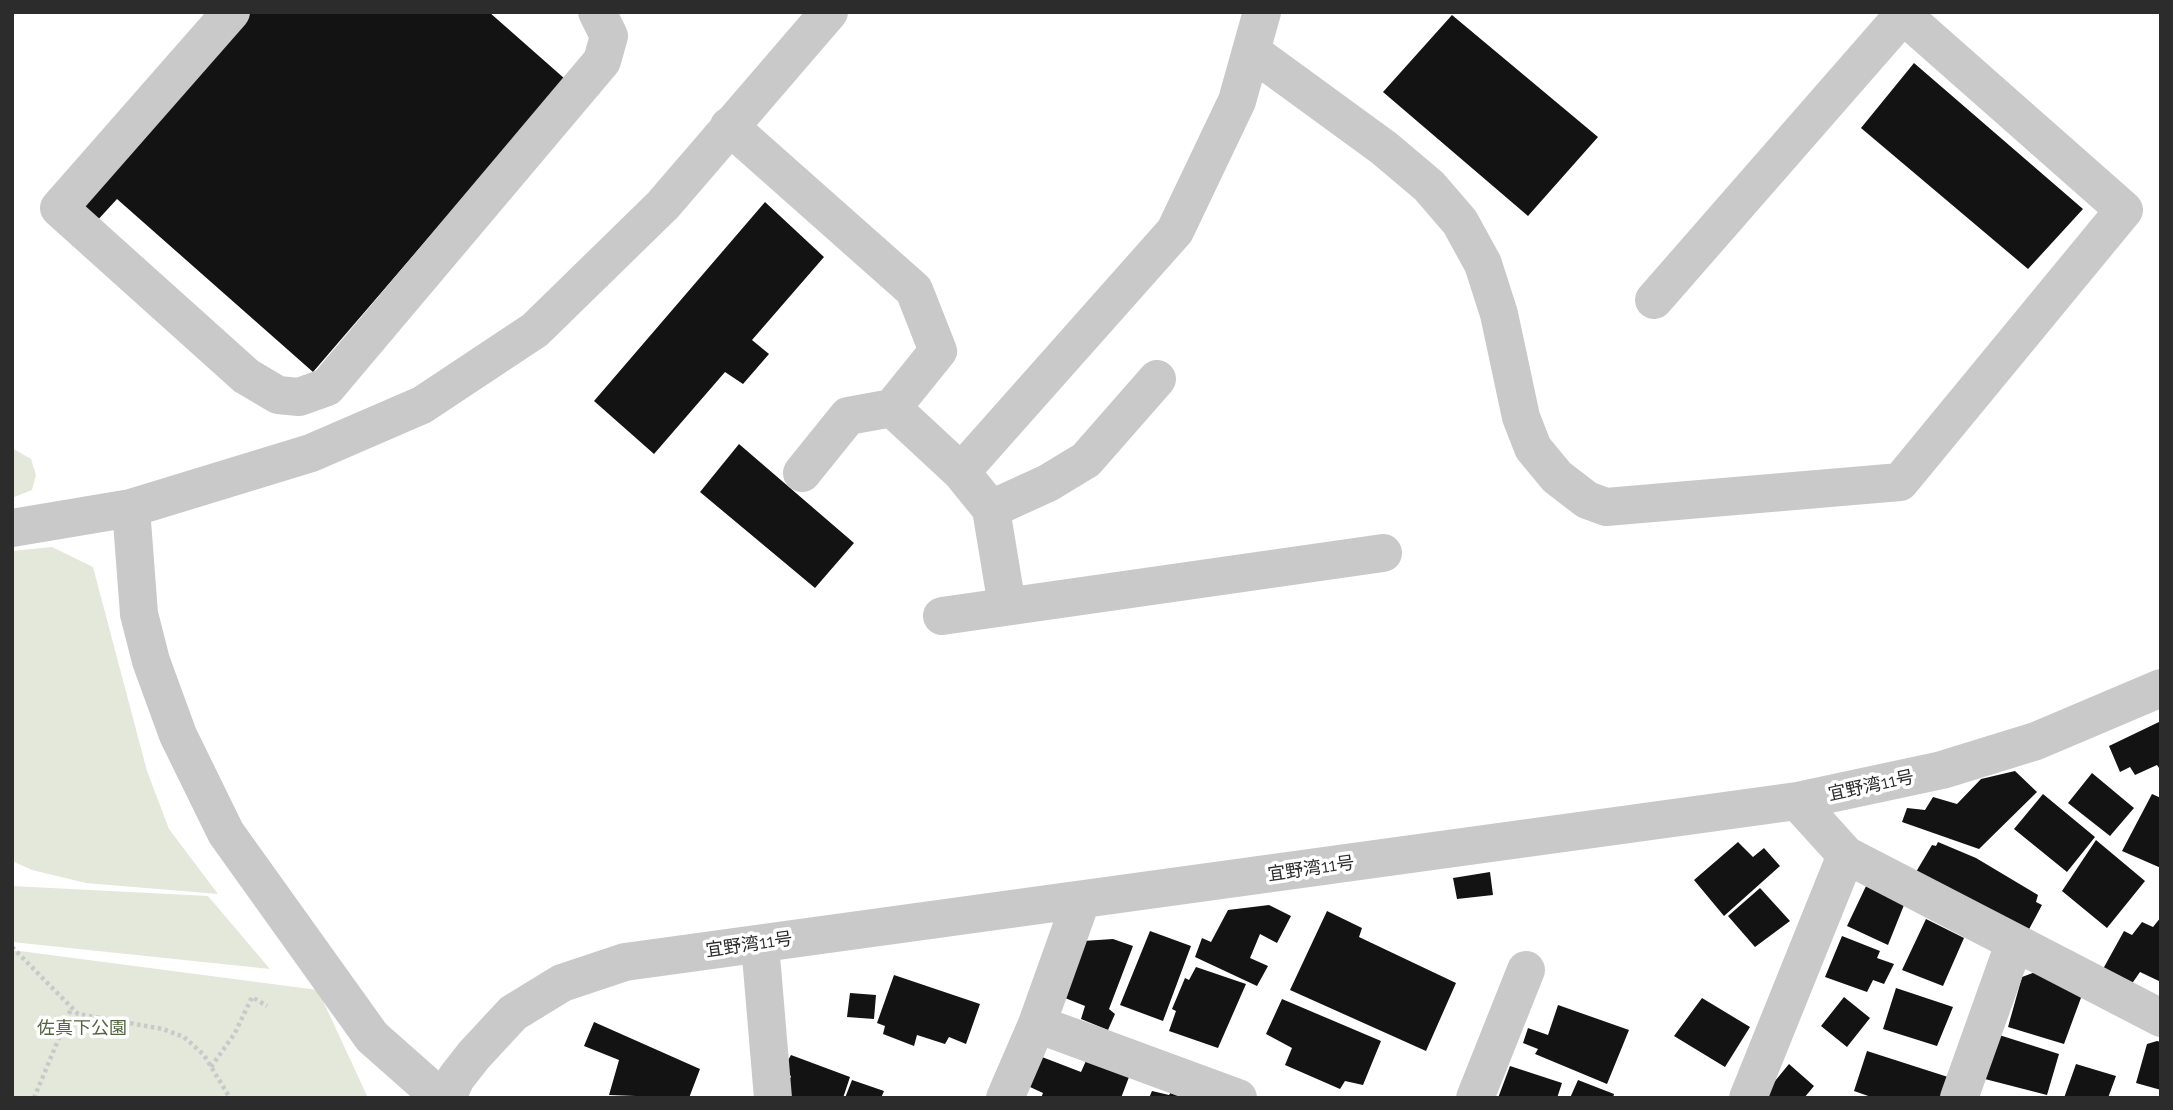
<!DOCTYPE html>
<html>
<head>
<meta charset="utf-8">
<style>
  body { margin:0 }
  #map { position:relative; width:2173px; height:1110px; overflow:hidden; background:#fff; font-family:Raleway,sans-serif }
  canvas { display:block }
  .frame { position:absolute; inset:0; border:14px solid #2c2c2c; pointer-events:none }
</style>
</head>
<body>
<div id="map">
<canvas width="2173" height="1110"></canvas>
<div class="frame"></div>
</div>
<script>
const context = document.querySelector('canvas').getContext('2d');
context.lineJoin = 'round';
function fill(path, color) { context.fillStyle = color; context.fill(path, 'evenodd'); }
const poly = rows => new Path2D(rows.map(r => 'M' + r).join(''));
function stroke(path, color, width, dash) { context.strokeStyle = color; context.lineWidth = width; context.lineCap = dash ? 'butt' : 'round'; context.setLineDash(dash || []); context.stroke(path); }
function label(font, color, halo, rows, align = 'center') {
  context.font = font + ' Raleway,"Noto Sans JP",sans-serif'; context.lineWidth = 7; context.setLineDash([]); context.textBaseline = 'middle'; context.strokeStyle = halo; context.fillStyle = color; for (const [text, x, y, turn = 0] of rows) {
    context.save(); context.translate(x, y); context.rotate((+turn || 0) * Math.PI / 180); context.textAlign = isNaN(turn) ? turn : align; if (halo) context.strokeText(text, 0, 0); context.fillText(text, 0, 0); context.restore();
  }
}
fill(poly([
  [12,448,31,459,36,475,32,490,12,498],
  [52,547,93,567,147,771,169,829,218,894,86,883,32,870,12,861,12,551],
  [12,886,208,896,270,969,12,942],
  [12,950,318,990,368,1098,12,1098]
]), '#e3e8db');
fill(poly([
  [251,12,489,12,565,79,313,372,117,199,95,223,77,211],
  [1452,15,1598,137,1528,216,1383,92],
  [1914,63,2083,209,2028,269,1861,128],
  [765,202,824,257,752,340,769,354,743,384,725,372,654,454,594,401],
  [739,444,854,543,815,588,700,492],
  [2161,721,2161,771,2157,765,2135,775,2130,767,2120,772,2109,746],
  [2015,771,2037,792,1979,849,1902,822,1907,808,1925,810,1933,797,1957,804,1981,779],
  [2092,773,2134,808,2110,836,2068,803],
  [2043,794,2095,837,2067,872,2014,829],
  [2152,794,2161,798,2161,868,2122,851],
  [2096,840,2145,881,2107,928,2062,891],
  [1738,842,1753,857,1764,848,1780,866,1724,916,1694,880],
  [1938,842,1976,858,2038,895,2036,902,2042,905,2027,933,1913,877,1932,845,1936,846],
  [1490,872,1493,895,1457,899,1453,878],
  [1867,884,1904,905,1888,945,1847,926],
  [1760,888,1790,921,1755,947,1728,916],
  [1269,905,1291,916,1277,943,1260,934,1250,958,1268,966,1257,986,1195,957,1202,938,1211,942,1228,910],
  [1327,911,1362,928,1359,937,1456,983,1426,1051,1290,990],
  [2161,917,2161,982,2140,972,2131,985,2103,969,2124,931,2132,935,2142,922,2153,927],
  [1926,919,1964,938,1943,986,1902,970],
  [1150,931,1191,946,1163,1021,1120,1005],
  [1842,936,1880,951,1877,958,1894,964,1884,984,1873,980,1867,992,1825,977],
  [1113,939,1133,946,1109,1009,1115,1014,1108,1030,1081,1019,1085,1006,1060,996,1083,941],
  [1196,967,1246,984,1218,1048,1169,1031,1176,1011,1172,1009,1185,978,1189,980],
  [2038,971,2082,995,2064,1044,2008,1027,2022,977],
  [894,975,980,1004,966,1044,949,1037,945,1044,917,1035,914,1046,883,1034,885,1026,877,1023],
  [1896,988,1953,1007,1937,1046,1883,1029],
  [850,993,876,995,874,1019,847,1017],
  [1844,997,1870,1018,1847,1047,1821,1026],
  [1702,998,1750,1027,1725,1067,1674,1036],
  [1282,999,1381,1041,1363,1085,1345,1081,1340,1089,1285,1065,1292,1048,1266,1034],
  [1558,1005,1629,1030,1607,1084,1535,1054,1538,1049,1523,1043,1528,1028,1548,1035],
  [594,1022,700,1069,689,1098,609,1095,619,1060,584,1046],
  [1996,1034,2059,1054,2047,1095,1981,1078],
  [2157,1041,2161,1042,2161,1090,2136,1083,2147,1044],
  [1867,1051,1948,1077,1942,1098,1874,1098,1854,1091],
  [1089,1054,1129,1077,1121,1098,1041,1098,1043,1093,1030,1087,1042,1057,1081,1072],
  [791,1055,850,1077,843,1098,783,1098,791,1076,782,1071],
  [1789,1064,1814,1086,1804,1098,1761,1098],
  [2076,1064,2116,1076,2108,1098,2064,1098],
  [1510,1066,1562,1083,1557,1098,1498,1098],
  [852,1080,884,1091,881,1098,845,1098],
  [1578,1080,1614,1094,1613,1098,1570,1098],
  [1152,1091,1169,1095,1171,1092,1186,1098,1149,1098]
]), '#131313');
stroke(poly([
  [12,947,78,1014,163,1029,184,1037,204,1055,230,1098],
  [211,1067,235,1033,252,997,267,1006],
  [34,1098,71,1009]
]), '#c9c9c9', 4.5, [3.5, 3.5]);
stroke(poly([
  [231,12,59,208,246,376,278,395,299,397,327,387,602,61,609,36,597,12],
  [1251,51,1384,148,1429,186,1460,222,1483,264,1499,314,1521,417,1533,448,1557,477,1587,500,1606,507,1900,482,2124,210,1903,15,1654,300],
  [729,126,914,290,938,351,892,408,961,472,1175,231,1237,101,1262,12],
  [961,472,991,509,1048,483,1086,460,1157,379],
  [802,473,848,416,892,408],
  [131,508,139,614,151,661,178,735,226,833,372,1037,441,1098],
  [991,509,1007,606],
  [12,528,131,508,311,453,422,405,535,330,663,205,829,12],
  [942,616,1383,553],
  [1797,801,1846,855,2161,1018],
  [760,944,773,1098],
  [1037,1024,1081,901],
  [447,1098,456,1078,474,1055,513,1013,562,983,625,962,1797,801,1942,770,2036,741,2161,688],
  [1005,1098,1037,1024,1238,1098],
  [1475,1098,1526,970],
  [1748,1098,1846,855],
  [1959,1098,2014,944]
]), '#c9c9c9', 38);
label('18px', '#2c2c2c', '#fff', [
  ["宜野湾11号",1871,786,-12],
  ["宜野湾11号",1311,869,-8],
  ["宜野湾11号",749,945,-8]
]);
label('18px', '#51633f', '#fff', [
  ["佐真下公園",82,1029]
]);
</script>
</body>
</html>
